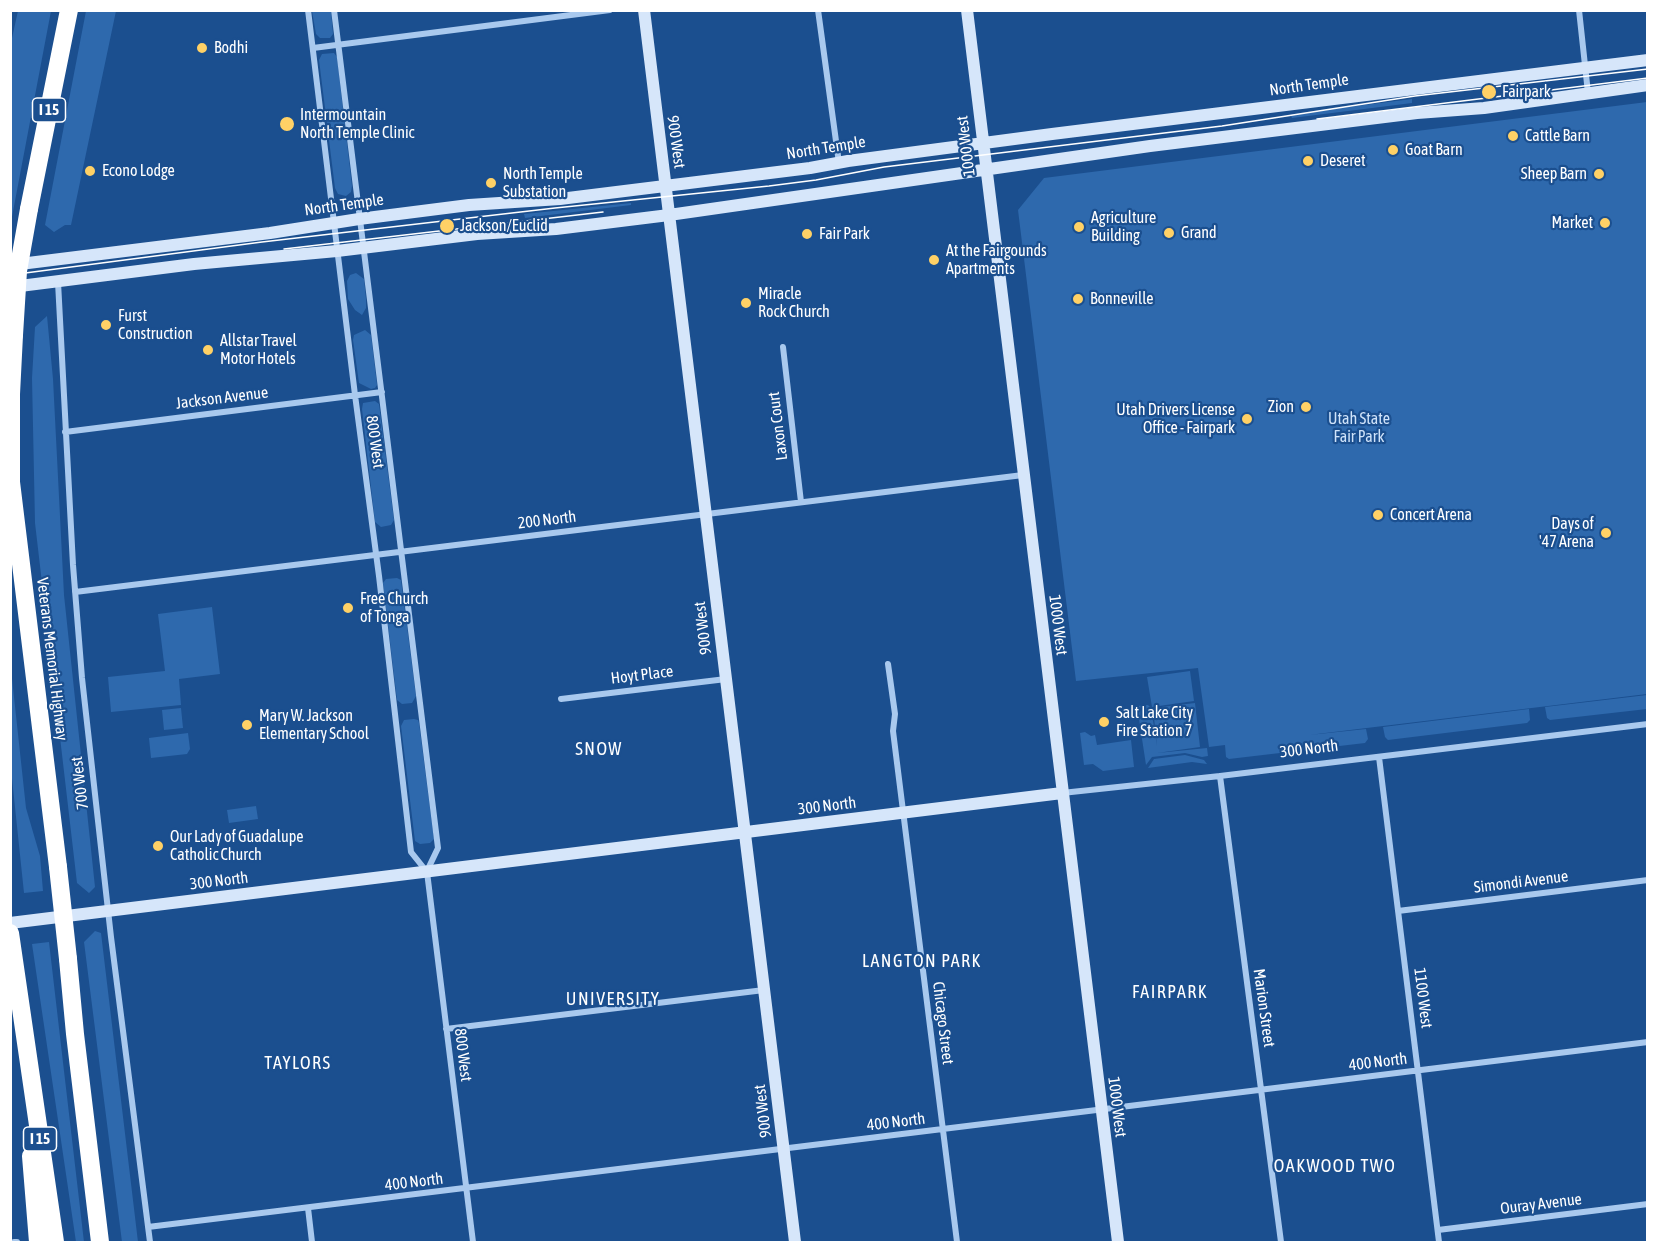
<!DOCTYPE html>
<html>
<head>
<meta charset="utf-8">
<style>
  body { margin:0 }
  #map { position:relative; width:1658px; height:1253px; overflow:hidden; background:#1b4f8f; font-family:"Asap Condensed",sans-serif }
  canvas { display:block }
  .frame { position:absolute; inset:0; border:12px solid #fff; pointer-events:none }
</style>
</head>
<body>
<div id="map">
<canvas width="1658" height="1253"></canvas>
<div class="frame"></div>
</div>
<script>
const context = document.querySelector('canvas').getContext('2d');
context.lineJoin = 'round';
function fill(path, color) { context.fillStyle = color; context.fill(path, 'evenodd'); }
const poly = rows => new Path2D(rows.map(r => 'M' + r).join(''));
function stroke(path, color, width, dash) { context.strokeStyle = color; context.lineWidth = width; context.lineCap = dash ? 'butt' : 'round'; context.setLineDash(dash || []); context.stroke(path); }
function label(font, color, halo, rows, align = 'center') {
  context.font = font + ' "Asap Condensed",sans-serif'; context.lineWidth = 4.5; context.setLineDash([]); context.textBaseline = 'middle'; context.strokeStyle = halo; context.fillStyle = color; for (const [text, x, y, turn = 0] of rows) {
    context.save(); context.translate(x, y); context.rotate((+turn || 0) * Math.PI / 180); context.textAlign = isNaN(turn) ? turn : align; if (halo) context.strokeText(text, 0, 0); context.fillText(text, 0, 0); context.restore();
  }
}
fill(poly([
  [18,11,51,11,11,222,10,47],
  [86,11,116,11,71,225,65,225,54,232,45,225],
  [312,11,331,11,333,34,330,38,320,38,316,34],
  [334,53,337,57,352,186,351,192,346,196,338,194,335,188,319,60,322,54],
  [1412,99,1412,103,1292,118,1291,116,1348,107],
  [1647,102,1647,694,1309,735,1366,729,1368,739,1365,743,1229,759,1226,757,1225,745,1209,747,1198,668,1076,681,1018,210,1044,178],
  [631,203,631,205,525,218,524,214],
  [356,273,364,279,366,299,366,308,362,315,355,310,348,299,347,281,350,275],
  [47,316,53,379,64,595,95,887,89,893,77,883,35,523,32,378,35,327],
  [365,330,371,335,377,385,375,388,371,389,359,383,353,340,354,335],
  [375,401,379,404,394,520,391,525,381,527,375,522,362,409,363,403],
  [397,578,401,580,416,696,412,703,402,704,397,700,383,583,386,579],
  [212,607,220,674,179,679,181,705,111,712,108,677,165,671,158,614],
  [10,660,26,808,40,856,43,891,24,893,11,769],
  [1190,671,1194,701,1152,707,1147,677],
  [1647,695,1647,709,1550,720,1547,718,1545,707],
  [1195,703,1200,747,1157,753,1207,748,1208,756,1202,757,1185,753,1152,757,1146,765,1137,706,1148,705,1151,708,1157,746,1153,708],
  [181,708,183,728,164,730,162,710],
  [1529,709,1530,720,1527,723,1388,740,1385,737,1383,727],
  [414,719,418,720,419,723,434,839,430,843,420,844,415,841,401,726,404,720],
  [1085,732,1091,736,1095,735,1097,745,1131,740,1134,767,1103,771,1093,764,1084,765,1080,733],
  [188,733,190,749,187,754,151,758,149,738],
  [1185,755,1204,760,1207,764,1192,762,1148,768,1154,759],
  [256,806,258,819,229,823,227,810],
  [95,931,101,933,138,1242,122,1242,84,942],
  [49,942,64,1071,84,1242,76,1242,32,944]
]), '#2e69ad');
stroke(poly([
  [308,10,355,395,379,576,411,852,427,872,473,1242],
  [334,10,438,848,427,871],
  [818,10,839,163],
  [1579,10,1588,93],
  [313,48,610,10],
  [58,282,73,565,82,678,111,937,150,1242],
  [783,347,801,502],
  [65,432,382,392],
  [75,592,1023,475],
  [888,664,895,714,893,731,957,1242],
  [561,699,726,679],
  [1379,757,1439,1242],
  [1220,776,1281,1242],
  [1062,793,1220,776,1648,724],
  [1398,911,1648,880],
  [446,1029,764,990],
  [308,1208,312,1242],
  [148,1227,1648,1042],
  [1438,1230,1648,1204],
  [14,1242,17,1242]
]), '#a9c9ee', 6);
stroke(poly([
  [644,10,795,1242],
  [967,10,1118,1242],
  [12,265,270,233,359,219,469,205,560,199,810,168,848,161,1052,134,1648,60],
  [12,287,194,264,337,251,477,234,556,229,669,215,1150,146,1417,113,1484,108,1648,85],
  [10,923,1062,793]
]), '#d6e6fa', 12);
stroke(poly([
  [29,209,69,10],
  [14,335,11,394,11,482,58,867],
  [10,933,55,1242],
  [68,959,75,1034,100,1242],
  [31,1156,38,1242]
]), '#fff', 18);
stroke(poly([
  [1317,119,1648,78],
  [284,249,603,212],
  [10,275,262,242,555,208,769,186,816,180,884,167,1222,126,1415,96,1648,69]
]), '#fff', 1.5);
stroke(poly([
  [14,335,18,271,29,209],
  [58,867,68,959]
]), '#fff', 18);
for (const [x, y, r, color] of [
  [202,48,6,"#ffd166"],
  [1489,92,8,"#ffd166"],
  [287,124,8,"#ffd166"],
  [1513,136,6,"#ffd166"],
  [1393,150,6,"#ffd166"],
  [1308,161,6,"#ffd166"],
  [90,171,6,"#ffd166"],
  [1599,174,6,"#ffd166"],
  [491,183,6,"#ffd166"],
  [1605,223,6,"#ffd166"],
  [447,226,8,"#ffd166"],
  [1079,227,6,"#ffd166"],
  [1169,233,6,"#ffd166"],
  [807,234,6,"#ffd166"],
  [934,260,6,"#ffd166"],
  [1078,299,6,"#ffd166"],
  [746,303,6,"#ffd166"],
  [106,325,6,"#ffd166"],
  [208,350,6,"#ffd166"],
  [1306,407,6,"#ffd166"],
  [1247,419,6,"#ffd166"],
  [1378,515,6,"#ffd166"],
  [1606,533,6,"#ffd166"],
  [348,608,6,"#ffd166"],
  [1104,722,6,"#ffd166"],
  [247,725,6,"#ffd166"],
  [158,846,6,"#ffd166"]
]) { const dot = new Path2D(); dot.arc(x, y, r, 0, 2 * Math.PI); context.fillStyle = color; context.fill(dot); stroke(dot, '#1b4f8f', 2); }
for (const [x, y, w] of [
  [49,110,33],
  [40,1139,33]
]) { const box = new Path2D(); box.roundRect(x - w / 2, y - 12, w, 24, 4.5); context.fillStyle = '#1b4f8f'; context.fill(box); stroke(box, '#fff', 1.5); }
label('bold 15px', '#fff', null, [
  ["I 15",49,110],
  ["I 15",40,1139]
]);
label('16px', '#fff', '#1b4f8f', [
  ["Bodhi",214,48],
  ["Fairpark",1502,92],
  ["Intermountain",300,115],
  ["North Temple Clinic",300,133],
  ["Cattle Barn",1525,136],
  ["Goat Barn",1405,150],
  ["Deseret",1320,161],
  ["Econo Lodge",102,171],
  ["North Temple",503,174],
  ["Substation",503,192],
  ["Sheep Barn",1587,174,"right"],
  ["Agriculture",1091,218],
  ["Building",1091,236],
  ["Market",1593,223,"right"],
  ["Jackson/Euclid",460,226],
  ["Grand",1181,233],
  ["Fair Park",819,234],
  ["At the Fairgounds",946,251],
  ["Apartments",946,269],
  ["Miracle",758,294],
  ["Rock Church",758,312],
  ["Bonneville",1090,299],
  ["Furst",118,316],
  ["Construction",118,334],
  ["Allstar Travel",220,341],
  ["Motor Hotels",220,359],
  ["Zion",1294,407,"right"],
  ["Utah Drivers License",1235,410,"right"],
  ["Office - Fairpark",1235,428,"right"],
  ["Concert Arena",1390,515],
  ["Days of",1594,524,"right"],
  ["'47 Arena",1594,542,"right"],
  ["Free Church",360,599],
  ["of Tonga",360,617],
  ["Salt Lake City",1116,713],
  ["Fire Station 7",1116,731],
  ["Mary W. Jackson",259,716],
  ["Elementary School",259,734],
  ["Our Lady of Guadalupe",170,837],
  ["Catholic Church",170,855]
], 'left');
label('16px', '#fff', '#1b4f8f', [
  ["North Temple",1309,85,-8],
  ["900 West",676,142,82],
  ["1000 West",966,146,-97],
  ["North Temple",826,148,-9],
  ["North Temple",344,205,-8],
  ["Jackson Avenue",222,398,-7],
  ["Laxon Court",778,426,-97],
  ["800 West",375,442,82],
  ["200 North",547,520,-7],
  ["1000 West",1058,625,83],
  ["900 West",703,628,-97],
  ["Veterans Memorial Highway",52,659,83],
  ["Hoyt Place",642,675,-7],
  ["300 North",1309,749,-7],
  ["700 West",80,783,-97],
  ["300 North",827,806,-7],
  ["300 North",219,881,-7],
  ["Simondi Avenue",1521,882,-7],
  ["1100 West",1423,998,83],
  ["Marion Street",1264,1008,82],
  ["Chicago Street",943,1023,83],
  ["800 West",463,1055,83],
  ["400 North",1378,1062,-7],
  ["1000 West",1117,1107,83],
  ["900 West",763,1111,-97],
  ["400 North",896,1122,-7],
  ["400 North",414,1182,-7],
  ["Ouray Avenue",1541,1204,-7]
]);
label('16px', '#cfe3fa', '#1b4f8f', [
  ["Utah State",1359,419],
  ["Fair Park",1359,437]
]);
context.letterSpacing = '1.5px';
label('18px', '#fff', '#1b4f8f', [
  ["SNOW",599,749],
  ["LANGTON PARK",922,961],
  ["FAIRPARK",1170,992],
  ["UNIVERSITY",613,999],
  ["TAYLORS",298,1063],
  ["OAKWOOD TWO",1335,1166]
]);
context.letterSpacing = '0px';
</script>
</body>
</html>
